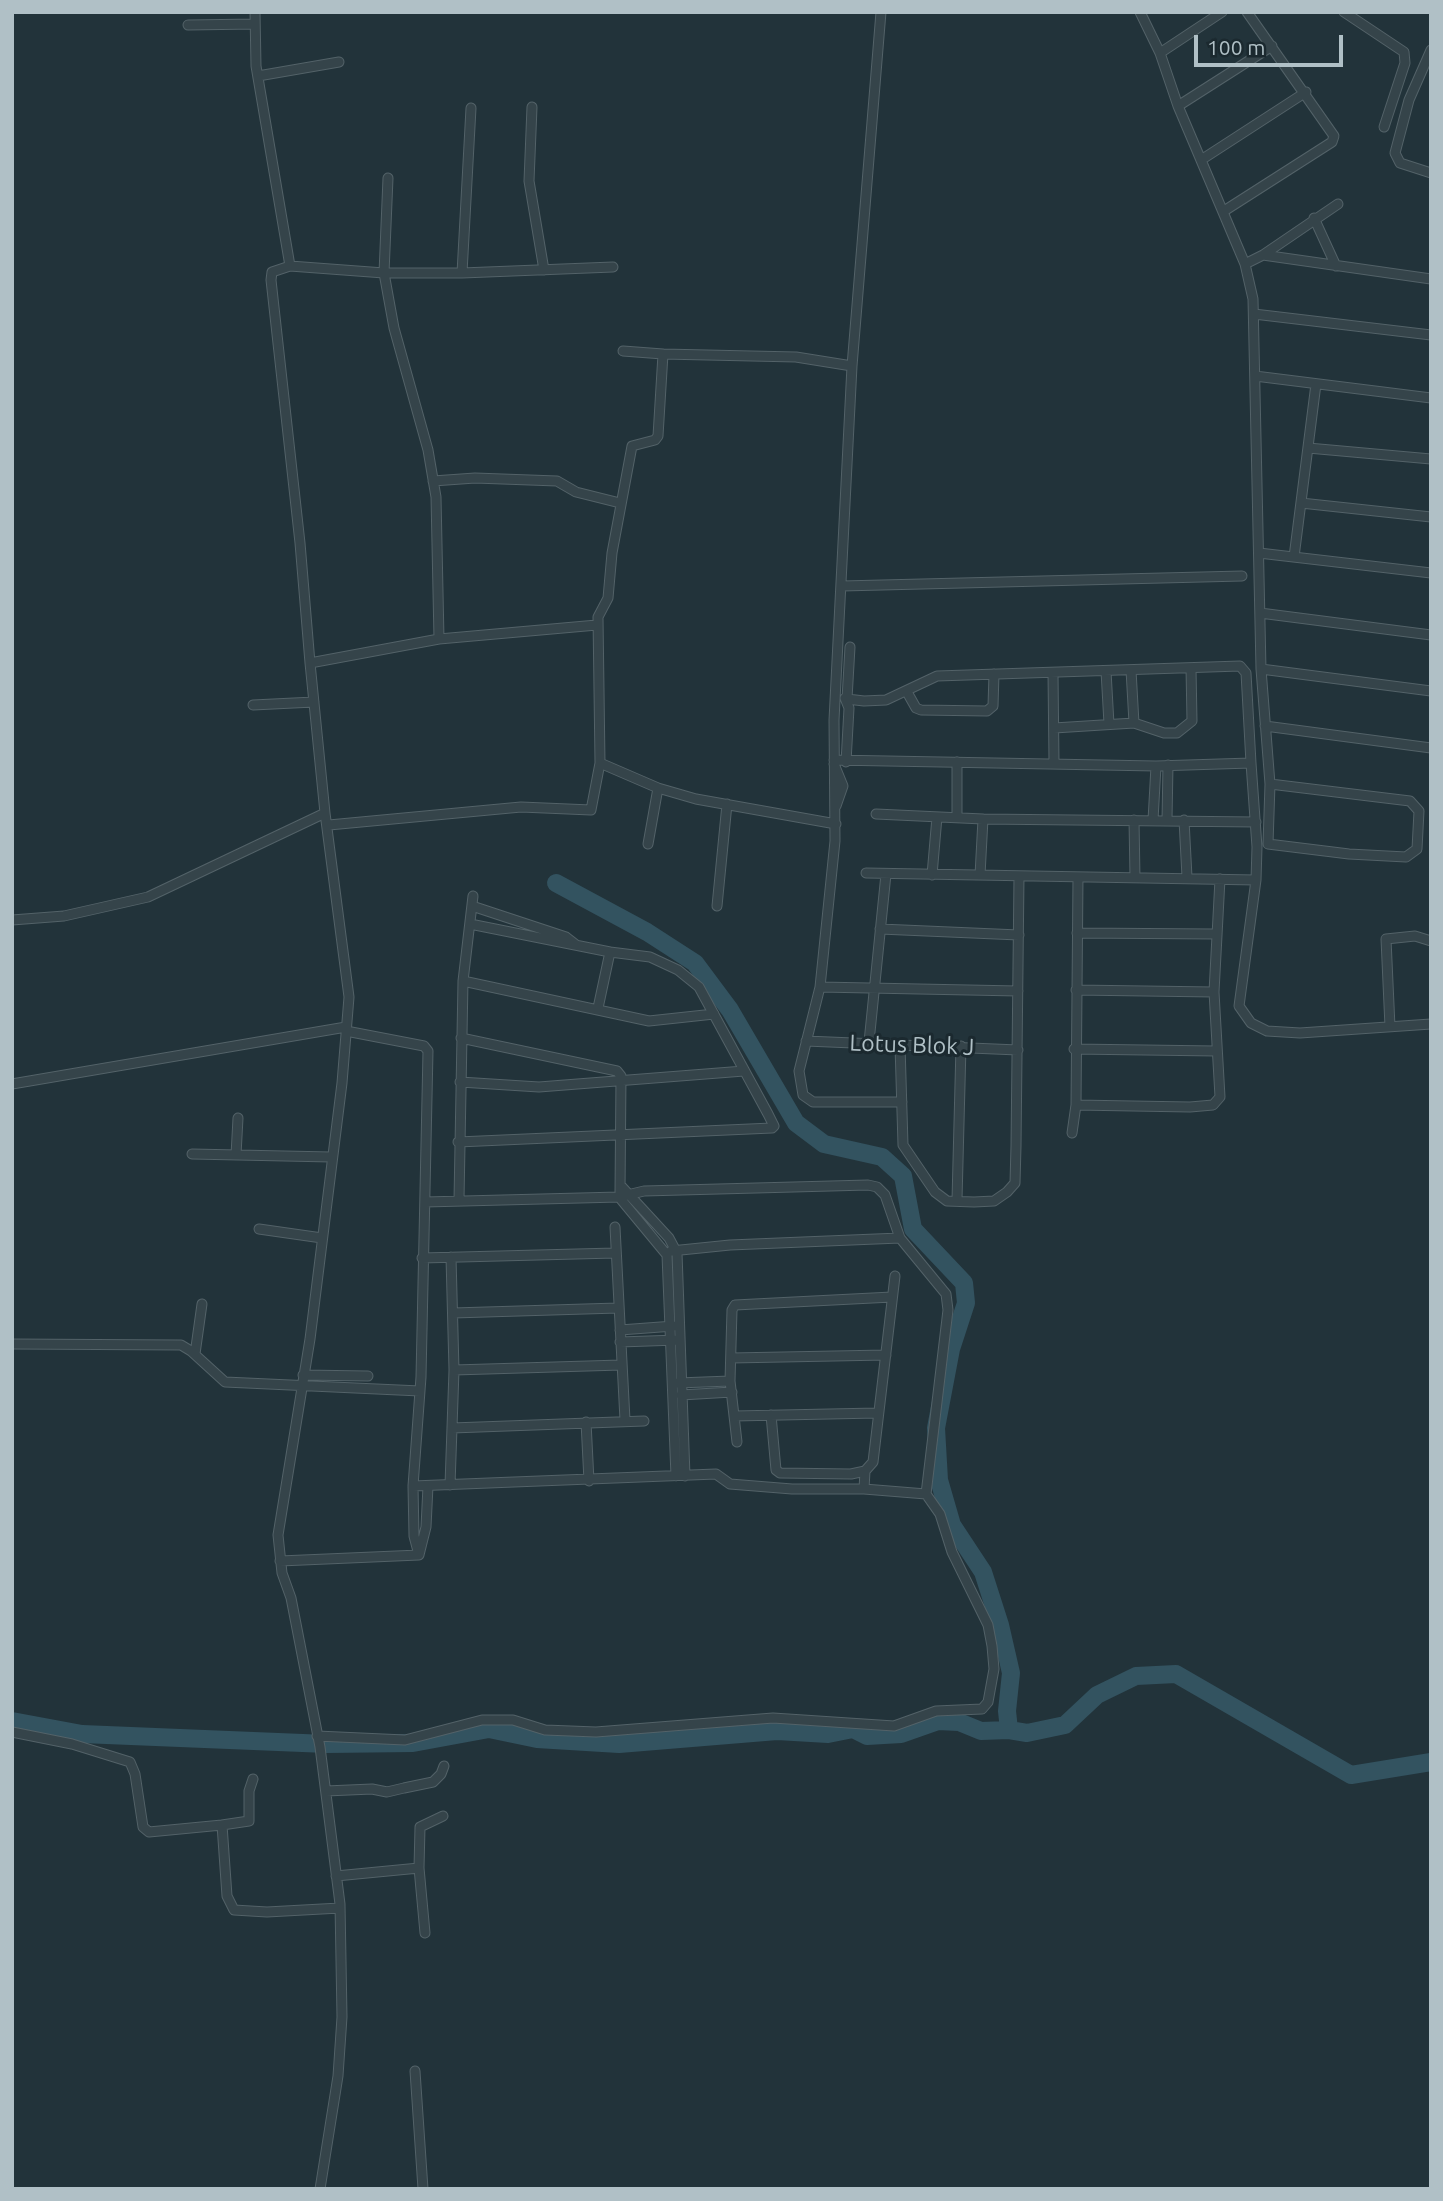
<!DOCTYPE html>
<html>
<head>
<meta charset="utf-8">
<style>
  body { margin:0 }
  #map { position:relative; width:1443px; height:2201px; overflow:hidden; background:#22333a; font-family:Ubuntu,sans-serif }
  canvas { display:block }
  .frame { position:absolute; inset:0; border:14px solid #b0c0c6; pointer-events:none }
  .scale { position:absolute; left:1194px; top:35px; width:149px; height:32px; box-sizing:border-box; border:4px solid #b0c0c6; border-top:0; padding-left:9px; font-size:21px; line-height:24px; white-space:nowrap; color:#b0c0c6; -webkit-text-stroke:5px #1b292f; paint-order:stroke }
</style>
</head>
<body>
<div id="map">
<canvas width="1443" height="2201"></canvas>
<div class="frame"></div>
<div class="scale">100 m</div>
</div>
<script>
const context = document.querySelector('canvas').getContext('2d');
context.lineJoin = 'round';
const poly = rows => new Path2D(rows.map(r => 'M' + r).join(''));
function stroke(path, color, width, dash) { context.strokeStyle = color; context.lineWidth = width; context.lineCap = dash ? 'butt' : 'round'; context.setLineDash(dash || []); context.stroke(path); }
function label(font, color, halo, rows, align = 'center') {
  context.font = font + ' Ubuntu,sans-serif'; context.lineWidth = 6; context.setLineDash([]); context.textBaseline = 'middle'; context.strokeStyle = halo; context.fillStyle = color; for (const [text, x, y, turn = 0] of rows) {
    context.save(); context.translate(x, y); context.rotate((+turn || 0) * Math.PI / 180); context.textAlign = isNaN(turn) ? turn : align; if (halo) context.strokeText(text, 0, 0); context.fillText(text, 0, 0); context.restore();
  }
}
stroke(poly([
  [556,883,647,932,695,963,730,1010,796,1123,824,1144,882,1157,903,1176,913,1229,964,1283,966,1303,951,1349,936,1428,939,1480,952,1525,983,1572,1000,1625,1011,1673,1007,1711,1009,1730,1027,1733,1065,1725,1097,1695,1136,1676,1176,1674,1351,1775,1431,1762],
  [12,1721,82,1734,327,1744,413,1743,489,1729,537,1739,619,1744,777,1731,828,1734,853,1729,867,1736,901,1734,938,1721,959,1722,981,1731,1009,1730]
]), '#335360', 18);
const minor = poly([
  [881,12,852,366,834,720,835,841,820,987,799,1071,803,1095,813,1102,902,1102],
  [1140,12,1160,53,1178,106,1245,264,1253,299,1261,669,1270,784,1268,844,1349,854,1406,857,1417,849,1419,811,1410,801,1270,784],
  [1344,12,1404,52,1405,63,1384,127],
  [188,25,255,24],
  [1431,50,1409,100,1395,153,1400,163,1431,173],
  [1160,53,1222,12],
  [258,76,339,62],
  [1178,106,1272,46],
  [532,107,529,181,544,270],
  [1201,160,1306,92],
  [388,178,384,273,462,273,613,267],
  [1224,211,1332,142,1334,136,1247,12],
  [1314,218,1336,266],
  [1263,255,1431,279],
  [1245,264,1263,255,1338,204],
  [290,266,272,272,271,280,300,543,310,663],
  [462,273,471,108],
  [1254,314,1431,335],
  [623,351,663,354],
  [1255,376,1431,398],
  [1308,448,1431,459],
  [433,481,475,478,557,481,576,492,620,503],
  [1301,503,1431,517],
  [1259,553,1431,573],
  [1294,557,1316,384],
  [842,586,1242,576],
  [1260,613,1431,635],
  [439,639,597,625],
  [850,647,847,699,864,701,886,700,937,676,1240,666,1246,673,1251,763],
  [1261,669,1431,691],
  [1131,670,1134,723],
  [1106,671,1109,724],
  [1053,673,1054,763],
  [907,692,916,708,921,710,987,711,993,706,994,674],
  [845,698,849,708,846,762],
  [253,705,314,702],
  [1265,726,1431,748],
  [1054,728,1134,723,1164,733,1177,733,1192,721,1191,668],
  [834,760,1156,766,1251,763,1257,847,1256,880,1239,1006,1251,1023,1267,1031,1300,1033,1431,1024],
  [600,763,658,788,696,799,836,824],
  [834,764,843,786,836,806],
  [876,814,983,819,1256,822],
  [957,816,957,762],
  [1134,820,1135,878],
  [1153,820,1156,766],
  [1167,820,1168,765],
  [1184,820,1187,877],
  [329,825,521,807,591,810,600,763,598,617,608,598,612,553,632,446,655,440,658,436,663,354,796,357,852,366],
  [648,844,658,788],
  [866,873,1256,880],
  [932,875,937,817],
  [980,875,983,819],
  [472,906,566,937,575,944],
  [717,906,727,804],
  [12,920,64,916,148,897,325,813,310,663,439,639,436,497,428,450,394,328,384,273,290,266,256,66,255,12],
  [470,924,610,952,598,1008],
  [880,929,1019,935],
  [1077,933,1215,934],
  [463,981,649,1021,714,1014],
  [820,987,1018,991],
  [1076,990,1214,992],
  [1390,1027,1386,939,1415,936,1431,941],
  [461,1038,617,1071,621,1076,620,1192],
  [806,1041,1018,1050],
  [869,1042,886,874],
  [900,1045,903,1145,935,1192,947,1201,974,1202,994,1201,1007,1192,1015,1183,1016,1146,1019,876],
  [1074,1049,1216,1051],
  [460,1082,539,1087,744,1071],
  [12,1084,346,1027],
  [1076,1105,1190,1107,1213,1105,1220,1097,1214,992,1220,879],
  [1072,1133,1076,1105,1078,877],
  [458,1142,772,1128,774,1126,768,1114,699,987,678,970,650,957,610,952],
  [192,1154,331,1157],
  [236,1155,238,1118],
  [622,1187,669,1238,677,1253,685,1476],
  [619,1197,667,1255,676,1476],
  [459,1200,463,981,473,896],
  [957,1200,961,1046],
  [425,1202,619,1197,644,1191,868,1185,877,1187,885,1195,900,1238,946,1294,948,1310,926,1494],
  [615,1227,625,1420],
  [259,1229,322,1238],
  [671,1251,730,1245,900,1238],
  [422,1258,615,1253],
  [453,1313,618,1308],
  [620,1330,674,1326],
  [620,1342,677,1340],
  [12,1344,181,1345,191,1351,225,1382,420,1391],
  [195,1354,202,1304],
  [731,1358,886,1355],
  [454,1370,621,1365],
  [303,1375,368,1376],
  [678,1383,730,1381],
  [681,1395,732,1392],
  [771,1415,776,1470,780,1473,851,1474,865,1471,873,1462,895,1276],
  [734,1416,877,1413],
  [586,1422,589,1481],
  [452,1428,644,1421],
  [737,1442,730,1381,732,1310,735,1305,892,1297],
  [450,1485,454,1370,451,1257],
  [413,1486,716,1474,730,1484,792,1489,864,1489],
  [419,1555,426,1527,428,1486],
  [280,1561,419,1555,414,1536,413,1486,421,1377,428,1051,424,1046,346,1031],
  [12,1732,72,1744,130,1762,135,1774,143,1827,149,1832,222,1825,227,1896,234,1910,267,1912,340,1908],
  [317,1736,405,1740,482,1720,513,1720,545,1730,596,1732,773,1718,894,1726,936,1711,982,1709,988,1702,994,1669,992,1646,988,1625,952,1552,940,1514,926,1494,864,1489,865,1471],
  [326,1791,372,1789,387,1792,404,1788,433,1782,441,1774,444,1766],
  [222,1825,249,1821,249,1791,253,1779],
  [419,1868,425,1933],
  [336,1876,419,1868,420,1827,443,1816],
  [415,2071,423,2189],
  [320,2189,338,2076,342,2017,340,1904,320,1747,291,1598,282,1573,278,1535,310,1339,342,1083,349,997,325,813]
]);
stroke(minor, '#536268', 11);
stroke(minor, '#35444a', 9);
label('23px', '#b0c0c6', '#1b292f', [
  ["Lotus Blok J",912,1045,2]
]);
</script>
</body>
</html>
